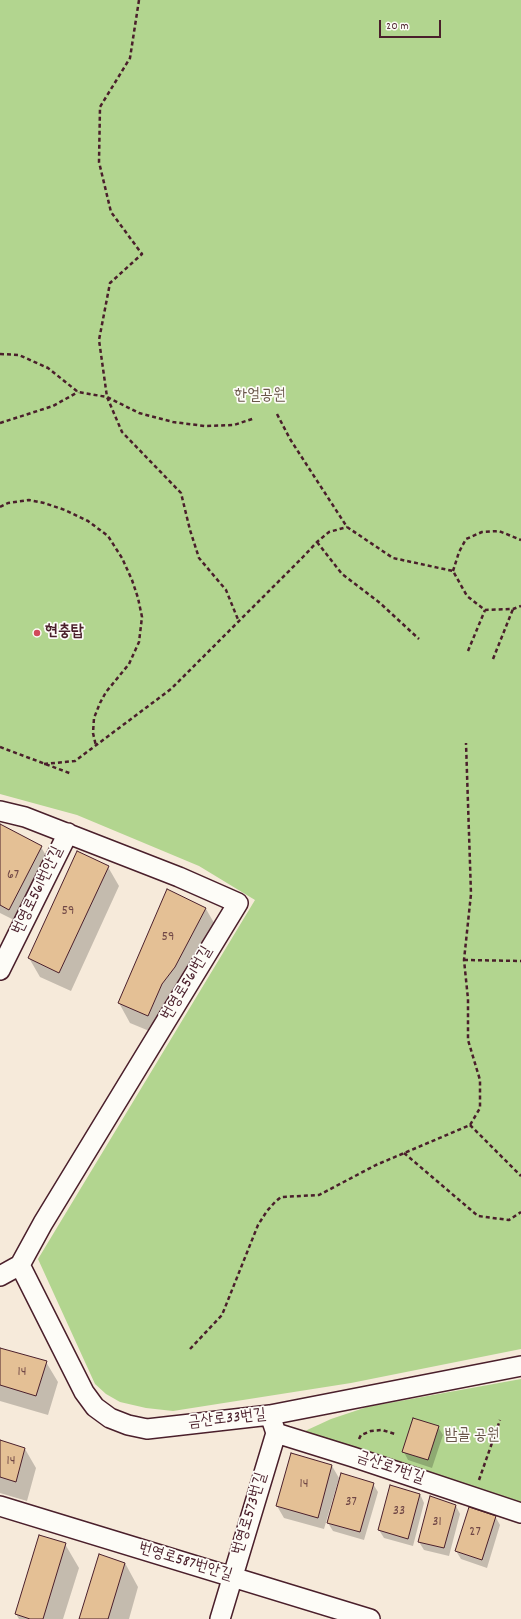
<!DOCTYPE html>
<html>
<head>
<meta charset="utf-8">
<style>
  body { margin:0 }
  #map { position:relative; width:521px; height:1619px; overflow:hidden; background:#f6eada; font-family:Dekko,sans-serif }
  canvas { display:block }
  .scale { position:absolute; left:379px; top:20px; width:62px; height:18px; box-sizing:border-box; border:2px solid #4a1f2b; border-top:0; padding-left:5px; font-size:12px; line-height:14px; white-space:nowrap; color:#4a1f2b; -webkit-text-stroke:3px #fdfcf7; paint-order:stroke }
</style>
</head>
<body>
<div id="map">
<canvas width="521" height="1619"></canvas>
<div class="scale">20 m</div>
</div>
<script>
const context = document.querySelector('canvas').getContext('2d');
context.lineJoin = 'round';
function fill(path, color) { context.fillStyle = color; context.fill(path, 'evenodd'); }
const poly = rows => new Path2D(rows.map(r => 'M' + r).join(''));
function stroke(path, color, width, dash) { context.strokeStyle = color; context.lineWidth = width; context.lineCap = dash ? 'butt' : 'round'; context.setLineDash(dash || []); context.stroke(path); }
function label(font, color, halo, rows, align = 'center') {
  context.font = font + ' Dekko,"Poor Story",sans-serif'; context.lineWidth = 3.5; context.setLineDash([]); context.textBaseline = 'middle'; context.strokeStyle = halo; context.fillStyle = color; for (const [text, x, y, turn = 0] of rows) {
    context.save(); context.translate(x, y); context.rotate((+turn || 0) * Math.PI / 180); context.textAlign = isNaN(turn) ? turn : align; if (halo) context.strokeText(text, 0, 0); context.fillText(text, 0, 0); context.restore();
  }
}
fill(poly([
  [0,0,521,0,521,1349,351,1383,173,1411,146,1408,120,1402,106,1394,95,1384,38,1259,255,900,199,866,77,815,0,794],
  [521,1379,521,1505,305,1431,331,1419,367,1407]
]), '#b2d58f');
fill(poly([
  [0,826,41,847,48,859,16,921,0,913],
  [108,867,119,886,71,991,40,977,29,958],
  [206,909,217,928,159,1035,130,1023,119,1003],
  [0,1349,46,1362,58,1382,48,1415,0,1401],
  [438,1427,443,1435,432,1468,408,1460,404,1452],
  [0,1441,25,1449,36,1468,27,1501,0,1493],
  [332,1466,339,1478,324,1529,284,1518,277,1506],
  [373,1484,378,1492,364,1540,333,1531,328,1523],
  [420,1494,424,1503,413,1546,384,1538,379,1530],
  [456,1506,460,1514,449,1556,424,1550,419,1542],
  [495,1516,500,1525,487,1568,461,1559,456,1551],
  [65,1544,79,1568,63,1619,19,1619,16,1614],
  [125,1563,138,1587,129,1619,80,1619]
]), '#0003');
const building = poly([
  [0,824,42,846,9,910,0,905,0,824],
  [77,851,109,866,59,973,28,958,77,851],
  [167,889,206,908,175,967,162,984,148,1016,118,1003,167,889],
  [0,1348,47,1361,36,1396,0,1385,0,1348],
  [413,1418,439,1426,428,1460,402,1452,413,1418],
  [0,1440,25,1448,16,1482,0,1477,0,1440],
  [291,1453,332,1465,318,1518,276,1506,291,1453],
  [341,1473,374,1483,360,1532,327,1523,341,1473],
  [390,1485,420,1494,408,1539,378,1530,390,1485],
  [430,1496,456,1505,444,1548,418,1542,430,1496],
  [469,1507,496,1516,482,1560,455,1551,469,1507],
  [39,1535,66,1543,43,1619,30,1619,15,1614,39,1535],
  [99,1554,125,1563,108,1619,79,1619,99,1554]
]);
fill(building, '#e4c095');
stroke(building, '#4a1f2b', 1);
const street = poly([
  [0,811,25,817,179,877,238,903,43,1223,20,1265,0,1276],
  [0,970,68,833],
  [20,1265,84,1392,95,1407,110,1418,128,1425,147,1429,270,1415,521,1366],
  [270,1415,276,1433,353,1457,521,1513],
  [0,1506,370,1619],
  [220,1619,276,1433]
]);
stroke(street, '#4a1f2b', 22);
stroke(poly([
  [139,0,130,58,100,107,99,162,111,212,142,254,110,283,99,340,107,397,122,432,181,493,190,530,199,558,226,590,239,622],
  [0,354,19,355,48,368,78,392,107,397,139,413,173,422,205,426,234,425,255,418],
  [277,414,290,439,347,527,393,558,453,571,467,596,485,610,513,609,521,606],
  [0,423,53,406,78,392],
  [0,507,8,503,29,500,44,503,65,510,88,521,108,536,122,558,132,580,138,598,142,617,139,642,129,664,106,692,100,703,94,718,93,733,96,746],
  [317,542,342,574,380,603,419,639],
  [453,571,459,552,466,539,482,532,499,531,521,540],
  [468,651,485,610],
  [493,659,513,609],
  [0,747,72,774],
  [44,764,75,761,171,689,302,558,317,542,329,532,347,527],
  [464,960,521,961],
  [470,1125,521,1176],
  [404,1153,478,1216,509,1220,521,1212],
  [190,1349,222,1315,258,1225,267,1211,275,1202,281,1197,319,1195,376,1165,470,1125,480,1108,480,1080,468,1040,468,999,464,960,471,894,466,743],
  [359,1439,361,1435,371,1431,382,1430,395,1434],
  [479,1480,500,1420]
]), '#4a1f2b', 2.5, [4, 3]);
stroke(street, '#fdfcf7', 19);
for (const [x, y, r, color] of [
  [37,633,4,"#d1495b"]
]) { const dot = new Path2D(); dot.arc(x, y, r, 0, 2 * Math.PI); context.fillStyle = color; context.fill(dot); stroke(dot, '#fdfcf7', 1.5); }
label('14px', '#704746', null, [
  ["67",13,876],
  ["59",68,912],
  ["59",168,938],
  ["14",22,1373],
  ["14",11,1462],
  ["14",304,1485],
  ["37",351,1503],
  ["33",399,1512],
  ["31",437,1523],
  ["27",475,1533]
]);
label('16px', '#695649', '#fdfcf7', [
  ["한얼공원",260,397],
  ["밤골 공원",472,1437]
]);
label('bold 16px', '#4a1f2b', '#fdfcf7', [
  ["현충탑",45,633]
], 'left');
label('16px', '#4a1f2b', '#fdfcf7', [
  ["번영로561번안길",39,891,-64],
  ["번영로561번길",188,984,-59],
  ["금산로33번길",227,1420,-6],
  ["금산로7번길",390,1469,19],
  ["번영로573번길",251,1514,-73],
  ["번영로587번안길",185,1563,17]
]);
</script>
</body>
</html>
